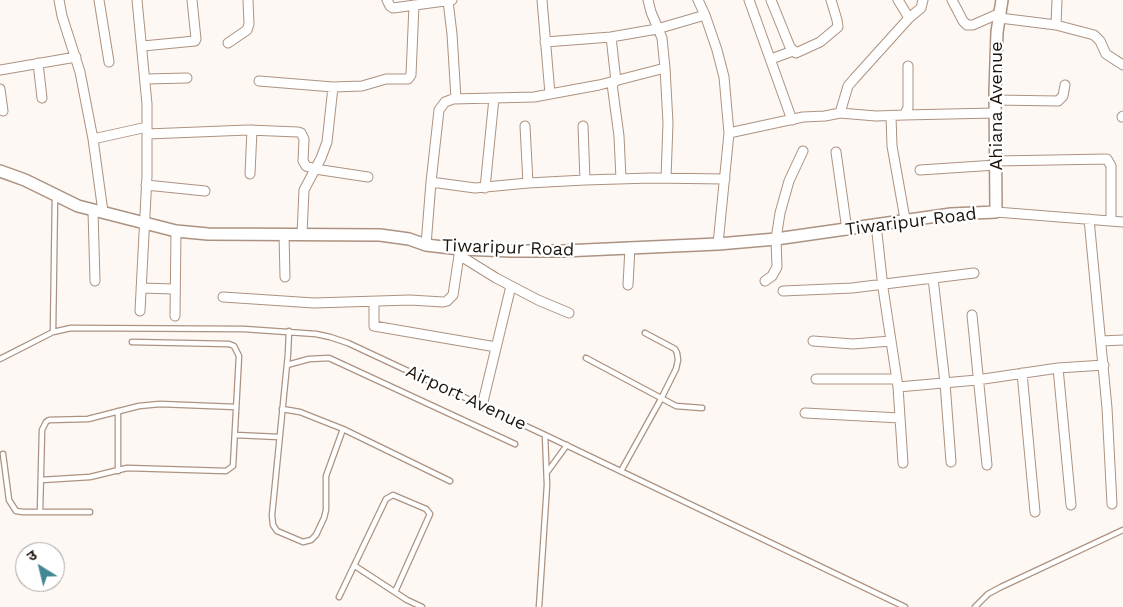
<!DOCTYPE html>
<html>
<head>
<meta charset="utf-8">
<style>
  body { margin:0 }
  #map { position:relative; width:1123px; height:607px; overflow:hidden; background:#fef8f4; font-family:"Work Sans","Noto Sans Devanagari",sans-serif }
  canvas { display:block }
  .north { position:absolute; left:15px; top:542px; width:50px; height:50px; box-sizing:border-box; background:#fff; border:1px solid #a5a19f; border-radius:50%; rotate:324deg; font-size:14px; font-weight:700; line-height:20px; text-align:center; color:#1e150e }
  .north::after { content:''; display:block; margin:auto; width:18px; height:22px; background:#428892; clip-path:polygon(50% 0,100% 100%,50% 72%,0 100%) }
</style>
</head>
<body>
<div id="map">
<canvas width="1123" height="607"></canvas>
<div class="north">उ</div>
</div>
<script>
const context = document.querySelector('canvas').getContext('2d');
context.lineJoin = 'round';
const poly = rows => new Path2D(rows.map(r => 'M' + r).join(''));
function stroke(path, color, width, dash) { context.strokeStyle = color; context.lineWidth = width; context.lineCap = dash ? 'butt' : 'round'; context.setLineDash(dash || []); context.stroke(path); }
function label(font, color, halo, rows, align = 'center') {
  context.font = font + ' "Work Sans",sans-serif'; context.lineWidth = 4.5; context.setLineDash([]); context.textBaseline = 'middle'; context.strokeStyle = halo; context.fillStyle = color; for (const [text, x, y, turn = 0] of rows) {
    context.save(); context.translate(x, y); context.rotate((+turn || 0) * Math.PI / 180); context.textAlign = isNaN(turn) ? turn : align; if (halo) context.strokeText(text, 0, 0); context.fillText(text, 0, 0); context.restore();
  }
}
const lane = poly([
  [289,331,288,354,272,515,273,525,277,531,303,542,311,540,316,535,324,518,326,510,326,476,343,429],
  [53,332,55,196],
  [586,358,676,406,702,408],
  [0,359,53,332,71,328,244,329,316,334,330,337,348,343,545,435,905,607],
  [287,365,309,359,329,358,515,444],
  [282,409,300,412,343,429,450,481],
  [118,411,118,471],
  [235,435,279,437],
  [3,454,9,500,16,511,23,512,90,512],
  [548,471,567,445],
  [621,471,661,399,676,369,678,360,677,353,675,349,645,333],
  [41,480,90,477,127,468,226,471,233,466,239,356,234,346,229,344,132,342],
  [40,512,42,430,46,422,49,420,88,419,139,406,160,404,236,407],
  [355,566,407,600,422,607],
  [339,597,386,499,393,495,426,509,430,514,395,592],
  [539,607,547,485,545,435],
  [975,607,988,594,1001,587,1123,530]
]);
const street = poly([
  [59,0,62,16,80,72,93,139,103,212],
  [99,0,109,62],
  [137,0,147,104,147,176,140,311],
  [387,0,390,6,393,8,452,0],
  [542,0,550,94],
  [648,0,651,12,662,38,665,68,668,123,666,178],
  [698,0,705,15,717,50,724,77,729,133],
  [749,0,792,120],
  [771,0,790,47,796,53,820,42,838,27,837,20,831,0],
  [952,0,963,21,967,25,973,25,1000,13],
  [448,1,452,34,456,99],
  [909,18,921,8,923,0],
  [1000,18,1056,25,1094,35,1100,41,1106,54,1123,65],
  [1056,25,1057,0],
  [611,37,616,81,612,84,619,136,621,179],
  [545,42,611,37,657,29,705,15],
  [228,43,247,30,249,24,248,0],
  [143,46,195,41,196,39,192,0],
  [771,59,793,51],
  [38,63,42,98],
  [0,70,76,57],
  [146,79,187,78],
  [259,81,333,87,362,86,386,79,408,79,411,75,414,5],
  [0,89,3,111],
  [995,100,1058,101,1063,96,1065,85],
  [840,113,876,116,904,115,908,108,908,66],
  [904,115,995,113],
  [891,116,892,146,905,219],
  [1122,117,1123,116],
  [525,126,528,183],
  [583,126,585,180],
  [147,134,248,130,298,132,301,133,304,139,303,161,306,166,315,169,368,177],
  [93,139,147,127],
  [836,152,847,230],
  [996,161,1107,159,1111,166,1111,221],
  [920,170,996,165],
  [250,174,252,130],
  [431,182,475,188,528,183,585,180,651,178,725,179],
  [146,185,205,191],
  [485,188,494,98],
  [93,211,95,281],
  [996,212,1123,222],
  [1089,219,1107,408,1112,504],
  [876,224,883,288,898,387,903,463],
  [284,234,285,277],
  [302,234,304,190,321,158,327,142,333,87],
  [718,244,729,133,803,117,825,116,840,113,848,86,854,79,909,18,898,0],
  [426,245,431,182,439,110,445,102,453,99,534,97,599,85,665,68],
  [459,255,496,278,538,300,569,313],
  [933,278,945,383,951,462],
  [765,281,772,276,777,267,776,239,780,213,789,181,803,151],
  [628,285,630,247],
  [141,288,174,289],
  [783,291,852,288,974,273],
  [223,297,314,303,410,300,443,302,447,301,453,295,460,249],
  [374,303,374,326,496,347],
  [972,315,987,465],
  [175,316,176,231],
  [813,341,853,344,891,341],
  [1101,341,1123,340],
  [1058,368,1071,505],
  [1022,373,1035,512],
  [816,379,897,379],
  [898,387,977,380,1058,368,1104,365],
  [482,406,511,286],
  [805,413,900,418]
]);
const secondary = poly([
  [0,171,25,180,78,206,176,231,208,234,380,235,409,239,426,245,460,249,511,251,563,251,718,244,776,239,951,214,996,212,995,92,997,32,1002,0]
]);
stroke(lane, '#ac9280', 7);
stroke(street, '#ac9280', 11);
stroke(secondary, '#ac9280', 14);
stroke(lane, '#fff', 4.5);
stroke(street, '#fff', 9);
stroke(secondary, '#fff', 11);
label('18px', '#1e150e', '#fff', [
  ["Ahiana Avenue",997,106,-90],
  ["Tiwaripur Road",911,222,-7],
  ["Tiwaripur Road",508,248,2],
  ["Airport Avenue",466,398,25]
]);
</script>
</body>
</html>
